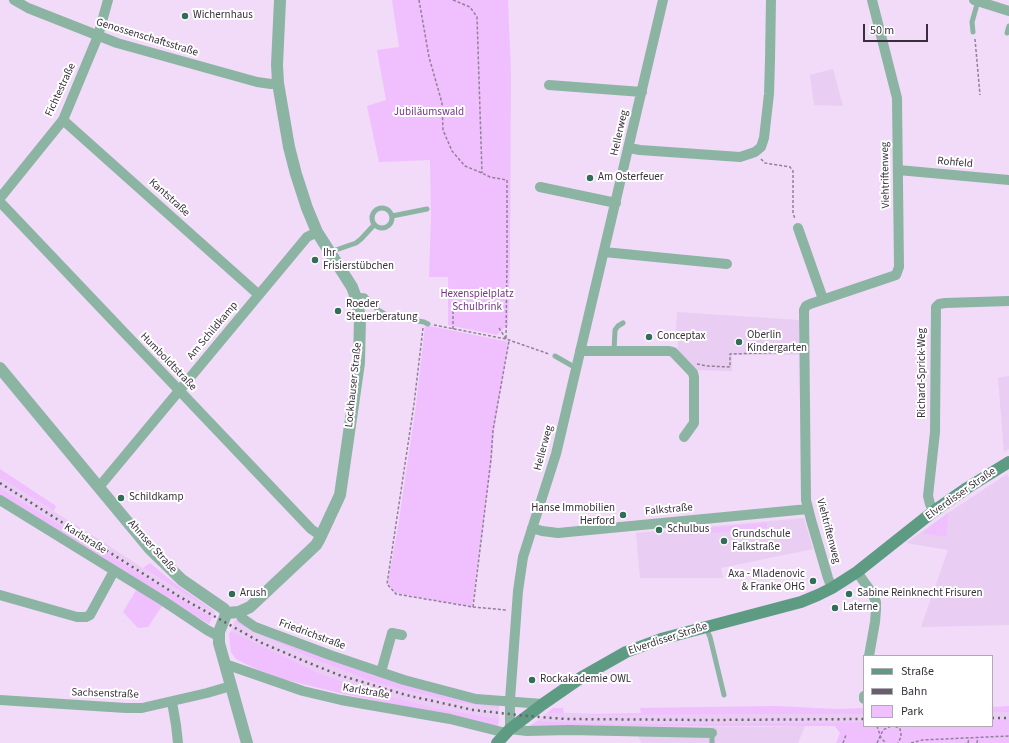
<!DOCTYPE html>
<html>
<head>
<meta charset="utf-8">
<style>
  body { margin:0 }
  #map { position:relative; width:1009px; height:743px; overflow:hidden; background:#f2daf9; font-family:"Source Sans 3",sans-serif }
  canvas { display:block }
  .legend { position:absolute; left:863px; top:655px; width:130px; height:72px; box-sizing:border-box; background:#fff; border:1px solid #afacb1; margin:0; padding:5px 7px; list-style:none; font-size:12px; color:#382f3b }
  .legend li { display:flex; align-items:center; gap:8px; height:20px }
  .legend b { width:20px; border:1px solid #afacb1 }
  .scale { position:absolute; left:863px; top:24px; width:65px; height:18px; box-sizing:border-box; border:2px solid #382f3b; border-top:0; padding-left:5px; font-size:12px; line-height:14px; white-space:nowrap; color:#382f3b; -webkit-text-stroke:3px #fff; paint-order:stroke }
</style>
</head>
<body>
<div id="map">
<canvas width="1009" height="743"></canvas>
<ul class="legend">
<li><b style="height:5px;background:#5d9c83"></b>Straße</li>
<li><b style="height:5px;background:#6a5d6e"></b>Bahn</li>
<li><b style="height:11px;background:#efbffe"></b>Park</li>
</ul>
<div class="scale">50 m</div>
</div>
<script>
const context = document.querySelector('canvas').getContext('2d');
context.lineJoin = 'round';
function fill(path, color) { context.fillStyle = color; context.fill(path, 'evenodd'); }
const poly = rows => new Path2D(rows.map(r => 'M' + r).join(''));
function stroke(path, color, width, dash) { context.strokeStyle = color; context.lineWidth = width; context.lineCap = dash ? 'butt' : 'round'; context.setLineDash(dash || []); context.stroke(path); }
function label(font, color, halo, rows, align = 'center') {
  context.font = font + ' "Source Sans 3",sans-serif'; context.lineWidth = 4; context.setLineDash([]); context.textBaseline = 'middle'; context.strokeStyle = halo; context.fillStyle = color; for (const [text, x, y, turn = 0] of rows) {
    context.save(); context.translate(x, y); context.rotate((+turn || 0) * Math.PI / 180); context.textAlign = isNaN(turn) ? turn : align; if (halo) context.strokeText(text, 0, 0); context.fillText(text, 0, 0); context.restore();
  }
}
fill(poly([
  [833,69,843,106,814,105,810,75],
  [677,312,799,320,799,355,732,355,732,371,696,370,678,353,678,331,676,330],
  [1009,376,1009,449,1004,452,998,378],
  [1007,474,1009,478,1009,625,921,627,948,550,906,543,948,513],
  [0,478,100,540,155,576,215,613,212,618,0,488],
  [804,518,813,549,721,568,723,578,640,578,636,533],
  [234,622,306,656,373,682,449,701,499,708,499,719,430,707,371,691,321,674,231,631],
  [992,712,1009,712,1009,720,992,720],
  [547,713,597,715,864,714,864,722,620,724,537,721],
  [617,726,765,727,805,726,798,743,641,743,638,734,618,734]
]), '#e9cdf2');
fill(poly([
  [392,0,508,0,511,73,510,258,508,327,505,327,497,335,448,325,448,277,429,277,431,217,430,160,379,162,367,106,386,100,377,50,399,47],
  [425,325,509,342,494,431,492,459,472,607,395,593,388,583,399,520,416,405],
  [0,469,56,506,54,511,0,478],
  [0,488,212,618,209,624,167,599,0,496],
  [948,513,946,537,922,533],
  [766,523,767,528,688,535,687,530],
  [150,563,173,582,214,611,215,613,143,568],
  [138,587,164,603,148,627,138,628,123,612],
  [237,619,264,633,499,703,499,708,449,701,373,682,306,656,234,622],
  [231,631,321,674,371,691,430,707,499,719,498,726,339,693,283,679,254,668,236,659,231,652,229,634],
  [775,706,836,709,864,708,864,714,597,715,547,713,553,708,563,708,564,713,597,714,641,713,640,708],
  [1009,706,1009,712,992,712,992,707],
  [992,720,1009,720,1009,743,836,743,840,733,835,726,617,726,528,727,537,721,620,724,864,722,864,726,992,726]
]), '#efbffe');
stroke(poly([
  [419,0,429,57,442,103,443,130,452,151,465,166,482,173,490,177,507,180,507,259,506,339],
  [453,0,470,7,477,17,482,173],
  [975,39,980,95],
  [761,159,765,163,790,167,793,171,793,213,795,219],
  [434,325,506,339,549,354],
  [423,328,414,404,387,584,396,594,473,607,507,610],
  [499,328,506,339],
  [453,329,453,311],
  [697,364,707,366,730,367,730,354,796,352],
  [473,607,491,459,493,430,509,341],
  [895,726,900,729,901,733,901,737,898,743],
  [843,743,846,735],
  [877,743,883,730,891,726],
  [911,743,922,740,1009,736],
  [968,743,969,738],
  [977,743,978,737]
]), '#918196', 1.5, [3, 2]);
stroke(poly([
  [973,32,972,22,978,1],
  [1007,33,1009,26],
  '372 218a10 10 0 1 1 20 0a10 10 0 1 1-20 0Z',
  [392,216,427,209],
  [330,252,356,243,361,239,374,225],
  [356,295,365,296,378,310,388,316,424,322,428,324],
  [614,351,615,330,618,326,623,323],
  [555,356,576,368],
  [706,628,710,637,724,695],
  [712,743,712,733]
]), '#8cb4a3', 5);
stroke(poly([
  [14,0,28,8,117,43,257,82,271,84,278,83],
  [663,0,556,454,523,557,518,591,510,700,510,729,527,731,569,730,712,733],
  [974,0,1009,11],
  [549,85,642,92],
  [63,120,259,295],
  [629,148,640,150,740,157,755,152,761,147,764,138,769,94,770,60,771,0],
  [898,170,1009,180],
  [540,187,616,203],
  [0,198,63,120,98,36,108,0],
  [0,202,311,529,321,536],
  [798,228,823,299],
  [604,252,727,264],
  [580,351,669,351,673,352,693,373,694,377,694,423,684,437],
  [99,487,307,237,317,232],
  [0,500,162,600,207,630,218,636],
  [934,511,930,504,928,496,935,432,936,307,939,304,945,303,1009,301],
  [532,528,542,531,558,533,808,509],
  [857,572,872,593,876,602,876,610,875,622,869,656],
  [832,588,828,578,811,520,806,500,804,310,806,306,810,304,893,276,896,275,899,267,897,98,872,0],
  [0,595,77,617,86,617,90,615,114,571],
  [239,612,242,618,255,627,330,655,404,680,476,699,543,704],
  [225,664,303,691,341,700,450,719,506,733],
  [381,672,392,633,402,635],
  [864,699,864,696],
  [0,700,126,708,142,708,207,693,231,686],
  [172,702,176,725,178,743]
]), '#8cb4a3', 10);
stroke(poly([
  [0,368,150,549,182,580,224,609,226,613,225,617,219,632,219,643,247,743],
  [226,613,239,612,250,607,316,545,319,540,340,495,359,363,360,317,355,295,352,287,317,232,307,208,296,174,289,147,278,83,277,65,280,0]
]), '#8cb4a3', 12);
stroke(poly([
  [497,743,510,729,543,704,582,677,626,652,661,639,801,602,818,595,832,588,857,572,934,511,967,488,1009,462]
]), '#5d9c83', 12);
stroke(poly([
  [0,483,180,597,262,643,302,660,339,675,406,695,473,710,527,716,566,719,707,720,864,719],
  [992,718,1009,718]
]), '#6a5d6e', 2.5, [2, 4]);
stroke(poly([
  [877,726,881,738,886,743]
]), '#918196', 1.5, [3, 2]);
for (const [x, y, r, color] of [
  [185,16,4,"#326d57"],
  [590,178,4,"#326d57"],
  [315,260,4,"#326d57"],
  [338,311,4,"#326d57"],
  [649,337,4,"#326d57"],
  [739,342,4,"#326d57"],
  [121,498,4,"#326d57"],
  [623,515,4,"#326d57"],
  [659,530,4,"#326d57"],
  [724,541,4,"#326d57"],
  [813,581,4,"#326d57"],
  [232,594,4,"#326d57"],
  [849,594,4,"#326d57"],
  [835,608,4,"#326d57"],
  [532,680,4,"#326d57"]
]) { const dot = new Path2D(); dot.arc(x, y, r, 0, 2 * Math.PI); context.fillStyle = color; context.fill(dot); stroke(dot, '#fff', 1.5); }
label('11px', '#382f3b', '#fff', [
  ["Wichernhaus",193,16],
  ["Am Osterfeuer",598,178],
  ["Ihr",323,254],
  ["Frisierstübchen",323,267],
  ["Roeder",346,305],
  ["Steuerberatung",346,318],
  ["Oberlin",747,336],
  ["Kindergarten",747,349],
  ["Conceptax",657,337],
  ["Schildkamp",129,498],
  ["Hanse Immobilien",615,509,"right"],
  ["Herford",615,522,"right"],
  ["Schulbus",667,530],
  ["Grundschule",732,535],
  ["Falkstraße",732,548],
  ["Axa - Mladenovic",805,575,"right"],
  ["& Franke OHG",805,588,"right"],
  ["Arush",240,594],
  ["Sabine Reinknecht Frisuren",857,594],
  ["Laterne",843,608],
  ["Rockakademie OWL",540,680]
], 'left');
label('11px', '#382f3b', '#fff', [
  ["Genossenschaftsstraße",147,38,17],
  ["Fichtestraße",61,90,-65],
  ["Hellerweg",620,133,-77],
  ["Rohfeld",955,163,5],
  ["Viehtriftenweg",886,175,-91],
  ["Kantstraße",169,198,42],
  ["Am Schildkamp",213,331,-50],
  ["Humboldtstraße",168,362,46],
  ["Richard-Sprick-Weg",923,373,-90],
  ["Lockhauser Straße",354,385,-84],
  ["Hellerweg",544,448,-75],
  ["Elverdisser Straße",961,494,-35],
  ["Falkstraße",669,510,-5],
  ["Viehtriftenweg",828,531,75],
  ["Karlstraße",85,539,32],
  ["Ahmser Straße",152,547,48],
  ["Friedrichstraße",312,635,20],
  ["Elverdisser Straße",668,639,-18],
  ["Karlstraße",366,692,10],
  ["Sachsenstraße",105,694,2]
]);
label('11px', '#743486', '#fff', [
  ["Jubiläumswald",429,113],
  ["Hexenspielplatz",477,295],
  ["Schulbrink",477,308]
]);
</script>
</body>
</html>
